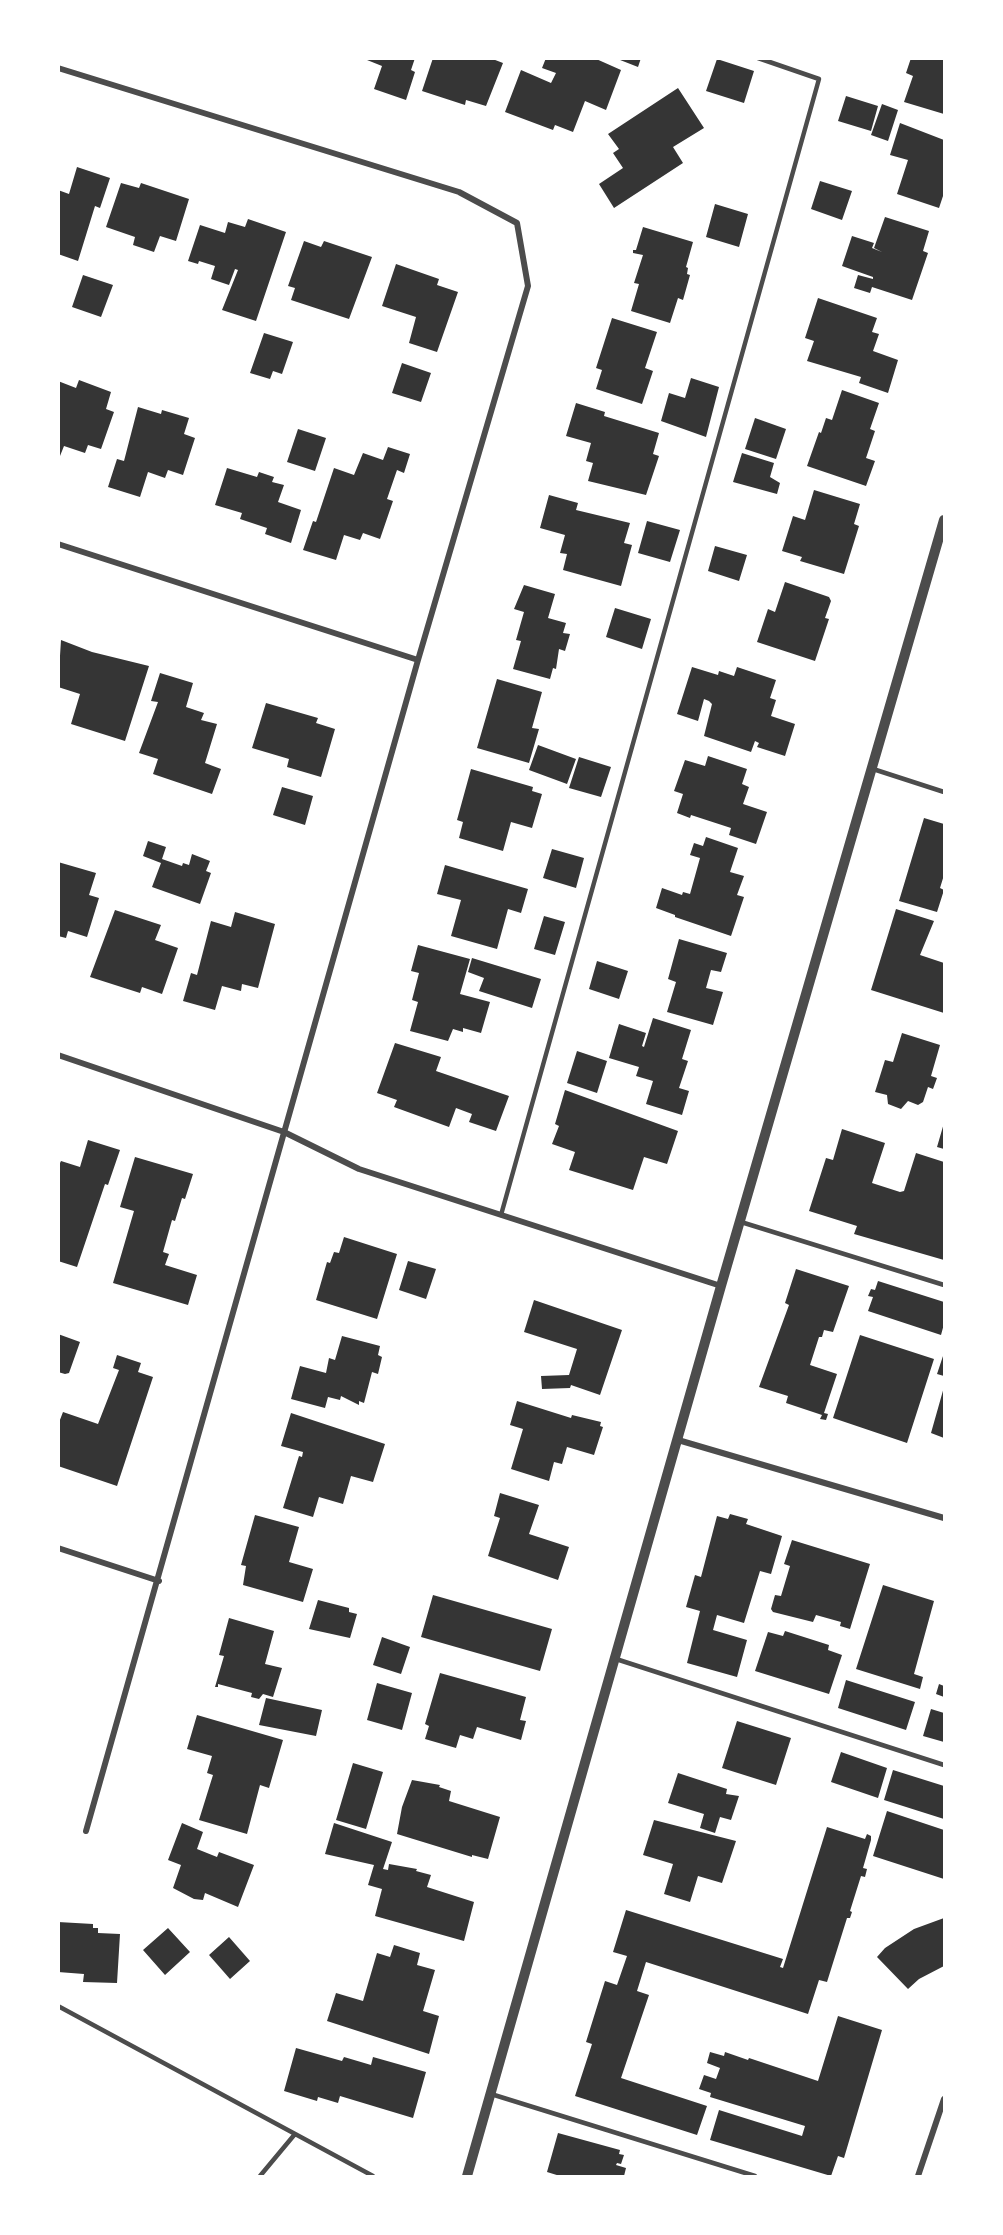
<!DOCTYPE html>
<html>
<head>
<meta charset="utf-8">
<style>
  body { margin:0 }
  #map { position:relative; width:1003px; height:2235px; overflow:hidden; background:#fff; font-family:"DM Sans",sans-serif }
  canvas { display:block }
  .frame { position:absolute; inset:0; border:60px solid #fff; pointer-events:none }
</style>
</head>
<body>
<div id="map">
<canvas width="1003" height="2235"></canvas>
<div class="frame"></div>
</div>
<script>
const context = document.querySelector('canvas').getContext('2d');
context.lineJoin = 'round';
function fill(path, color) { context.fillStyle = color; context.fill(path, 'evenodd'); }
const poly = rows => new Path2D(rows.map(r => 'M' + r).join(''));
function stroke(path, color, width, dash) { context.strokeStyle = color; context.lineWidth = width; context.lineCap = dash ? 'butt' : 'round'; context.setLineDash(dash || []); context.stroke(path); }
fill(poly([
  [362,58,415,58,411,70,415,72,406,100,374,89,382,66],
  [433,58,490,58,503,63,486,106,466,100,465,105,422,91],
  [546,58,594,58,621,70,606,110,585,101,573,132,555,125,553,130,505,112,521,70,551,83,556,73,542,68],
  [615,58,641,58,638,67],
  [911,58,944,58,944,114,904,102,913,76,906,73],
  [717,59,754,71,744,103,706,91],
  [678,88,704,128,673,147,683,163,614,208,599,184,623,168,613,153,619,149,608,134],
  [846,96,878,106,871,131,838,121],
  [882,104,898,110,888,141,871,135],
  [900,123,944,140,944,193,939,208,897,194,908,160,890,155],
  [77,167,110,178,100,208,95,206,78,261,58,254,58,190,69,194],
  [820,181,852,191,842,220,811,209],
  [121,183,139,188,141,183,189,199,176,241,160,236,154,252,133,245,135,237,106,227],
  [715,204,748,214,739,247,706,237],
  [885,217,929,231,923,251,928,253,912,300,872,287,870,293,854,288,858,275,873,279,873,277,842,266,852,236,874,243,872,248,882,252,874,248],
  [248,219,286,232,256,321,222,310,238,270,235,269,229,285,211,279,215,266,199,261,198,264,188,261,200,225,225,233,228,222,245,227],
  [643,227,693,242,686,267,688,268,687,274,690,275,683,300,678,298,670,323,631,311,639,284,634,283,643,255,633,253,633,250,636,250],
  [304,241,321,247,324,241,372,257,349,319,291,300,295,288,288,286],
  [396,264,439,279,437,285,458,292,437,352,409,343,416,317,382,306],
  [83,275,113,285,101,317,72,307],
  [818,298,877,318,872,332,879,334,873,351,898,360,888,393,859,383,861,377,807,361,814,341,805,338],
  [612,318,657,332,645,368,653,371,642,404,596,389,602,370,596,368],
  [264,333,293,342,282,374,273,371,270,379,250,373],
  [402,363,431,373,421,402,392,393],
  [691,378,719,387,706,437,661,421,669,393,685,398],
  [79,380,111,392,106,409,114,412,101,449,88,445,85,453,64,446,58,461,58,381,76,388],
  [842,390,879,403,870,429,875,431,866,458,875,461,866,486,807,466,819,432,821,433,826,418,832,420],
  [576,403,605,412,604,416,659,433,653,454,659,456,646,495,588,481,593,463,586,461,591,443,566,436],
  [138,407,161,414,162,410,189,418,184,434,195,438,183,475,168,470,165,478,148,472,140,497,108,487,117,459,124,461],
  [755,418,786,429,776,459,745,449],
  [298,429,326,438,315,471,287,462],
  [388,447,410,454,404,473,397,470,387,499,393,501,380,539,363,533,360,540,344,535,336,560,303,550,313,521,316,522,334,468,354,475,363,453,383,460],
  [742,453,774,463,770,477,780,483,777,494,733,482],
  [227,468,257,477,259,472,274,477,272,482,284,485,278,502,301,510,291,543,265,534,267,528,240,519,242,513,215,505],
  [814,490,860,504,854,524,859,526,844,574,800,561,802,557,782,551,793,516,805,520],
  [549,495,578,503,576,510,630,523,624,543,632,545,621,586,563,570,567,554,560,553,565,535,540,528],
  [647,521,680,530,670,562,638,553],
  [715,546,747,555,739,581,708,571],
  [785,582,829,597,831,601,825,618,829,619,815,661,757,642,768,609,775,612],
  [524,585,555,594,548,618,566,623,563,633,570,634,565,651,559,649,556,669,553,668,550,679,513,669,521,641,516,640,524,612,514,609],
  [615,608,651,619,642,649,606,637],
  [61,640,92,652,149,666,125,741,71,724,80,694,58,687],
  [692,667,718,675,719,671,734,676,737,667,776,680,770,698,776,700,771,716,795,724,785,756,757,747,759,743,755,741,751,752,704,736,712,704,709,701,704,699,698,721,677,714],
  [160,673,193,683,186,707,204,713,201,720,217,724,205,763,221,769,212,794,153,774,158,759,139,753,158,702,151,701],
  [497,679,542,692,532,728,539,729,529,763,477,748],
  [266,703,318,718,316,723,335,729,321,777,287,767,289,759,252,748],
  [538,745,576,759,567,784,529,770],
  [708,756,747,769,742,784,749,787,743,804,767,812,756,844,729,835,731,828,691,815,690,818,677,813,683,794,674,791,685,760,705,766],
  [579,757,611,767,601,797,569,788],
  [471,769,533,787,532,791,542,794,532,828,511,822,503,851,459,838,463,822,457,820],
  [282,787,313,796,305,825,273,815],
  [924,818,944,824,944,875,940,888,944,890,937,912,899,901],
  [706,837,738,848,730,872,744,876,737,895,744,897,731,936,675,917,675,915,656,908,662,888,682,895,683,892,690,894,700,858,690,855,694,843,703,846],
  [148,841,166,847,162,859,182,866,183,863,189,865,192,854,210,861,206,871,211,873,200,904,152,887,161,863,143,856],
  [552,849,584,858,576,888,543,878],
  [58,862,96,873,89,895,99,898,87,937,68,931,66,938,58,936],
  [445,865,528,889,521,913,508,909,497,949,451,936,461,900,437,894],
  [896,909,934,921,920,955,944,963,944,1013,871,990],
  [115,910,161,925,155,940,178,948,162,994,142,987,140,993,90,977],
  [235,912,275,924,258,988,242,984,241,991,222,986,215,1010,183,1001,191,973,197,975,211,921,231,927],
  [544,916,565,922,555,955,534,949],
  [679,939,727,953,721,972,711,970,706,988,723,992,713,1025,667,1012,676,982,668,979],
  [418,945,470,959,460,994,490,1002,481,1033,463,1028,463,1032,453,1029,448,1041,410,1031,418,1002,412,1000,419,973,411,971],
  [472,958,541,979,532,1008,479,991,484,978,468,972],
  [597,961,628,971,619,999,589,989],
  [653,1018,691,1030,682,1059,688,1061,679,1088,689,1091,682,1115,646,1104,653,1081,636,1076,639,1067,609,1058,619,1024,646,1033,642,1046,644,1047],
  [902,1033,940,1045,931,1076,937,1078,933,1089,928,1087,923,1102,918,1105,908,1101,901,1109,888,1104,887,1095,875,1092,885,1060,893,1062],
  [395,1043,441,1057,436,1071,509,1096,496,1131,469,1122,472,1114,456,1108,449,1127,394,1107,397,1100,377,1093],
  [577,1051,607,1061,597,1093,567,1083],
  [565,1090,678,1131,667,1164,644,1157,633,1190,569,1170,575,1152,552,1144,559,1126,555,1124],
  [944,1123,944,1149,937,1147],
  [842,1129,885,1143,872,1183,900,1192,904,1191,916,1153,944,1162,944,1260,854,1234,857,1226,809,1211,826,1158,833,1160],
  [88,1140,120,1150,108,1185,105,1184,77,1267,58,1261,58,1167,61,1161,80,1167],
  [135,1157,193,1174,185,1199,182,1198,175,1221,172,1220,163,1252,169,1254,165,1265,197,1275,188,1305,113,1283,134,1211,120,1207],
  [344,1237,397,1254,377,1319,316,1300,327,1262,330,1263,334,1252,339,1253],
  [408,1261,436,1269,426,1299,399,1290],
  [796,1269,849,1286,833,1332,824,1330,822,1337,819,1337,810,1365,837,1374,824,1413,828,1414,826,1420,820,1419,822,1415,786,1403,788,1396,759,1387,789,1305,785,1303],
  [878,1281,944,1302,944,1324,941,1335,868,1311,873,1297,868,1296,871,1289,875,1290],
  [534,1300,622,1330,600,1395,571,1385,570,1388,542,1389,541,1376,569,1375,577,1349,524,1332],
  [58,1334,80,1342,69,1373,65,1374,58,1372],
  [860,1335,934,1359,907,1443,833,1418],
  [342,1336,380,1346,378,1355,382,1357,378,1374,372,1372,364,1403,359,1401,359,1405,341,1396,340,1400,328,1397,325,1408,291,1399,300,1366,326,1373,329,1358,335,1360],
  [944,1353,944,1376,937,1374],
  [117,1355,141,1363,138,1372,153,1377,117,1486,58,1466,58,1425,63,1412,98,1424,119,1370,113,1368],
  [944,1387,944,1438,931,1433],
  [517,1401,571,1418,572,1415,601,1422,600,1426,603,1427,594,1455,567,1447,562,1464,554,1462,549,1481,511,1469,523,1429,510,1425],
  [291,1413,385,1444,373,1482,351,1476,343,1504,319,1497,313,1517,283,1508,299,1456,302,1457,303,1452,281,1446],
  [500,1493,539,1505,529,1534,569,1547,558,1580,488,1556,500,1518,494,1516],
  [730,1514,748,1519,746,1524,782,1536,771,1574,760,1571,744,1623,717,1615,713,1630,747,1640,737,1677,687,1663,700,1611,686,1607,695,1575,701,1577,717,1516,728,1519],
  [255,1515,299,1527,289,1562,313,1569,303,1602,243,1585,246,1566,241,1565],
  [792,1540,870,1564,850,1629,840,1626,841,1622,816,1615,813,1622,773,1612,771,1609,775,1595,781,1596,790,1566,784,1564],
  [883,1585,934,1601,914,1674,923,1677,920,1689,856,1669],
  [433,1595,552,1629,540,1671,421,1637],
  [318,1600,349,1608,349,1612,357,1614,350,1638,309,1629],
  [229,1618,274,1631,265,1664,282,1668,273,1697,263,1694,259,1699,251,1697,252,1693,218,1684,218,1687,215,1687,224,1656,219,1655],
  [785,1631,829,1645,828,1650,842,1655,829,1694,755,1671,768,1632,783,1636],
  [382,1637,410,1647,401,1674,373,1665],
  [440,1673,526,1697,520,1720,526,1721,521,1740,477,1727,473,1739,460,1735,456,1748,425,1739,429,1726,425,1724],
  [846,1680,915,1702,906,1730,838,1708],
  [377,1683,412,1693,402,1730,367,1720],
  [939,1684,944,1686,944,1697,936,1694],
  [266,1698,322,1710,316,1736,259,1725],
  [931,1709,944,1713,944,1742,923,1736],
  [197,1715,283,1740,269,1788,260,1785,247,1834,199,1820,213,1775,207,1773,212,1756,187,1749],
  [737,1721,791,1738,776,1785,722,1768],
  [841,1752,887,1768,878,1798,831,1782],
  [353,1763,383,1772,366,1829,336,1820],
  [893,1770,944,1786,944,1819,884,1800],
  [678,1773,727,1789,726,1794,739,1796,731,1820,720,1817,715,1833,700,1828,704,1814,668,1803],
  [412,1780,440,1785,439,1787,451,1791,449,1801,500,1817,488,1859,472,1855,472,1857,397,1834,402,1807],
  [887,1811,944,1830,944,1879,873,1856],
  [654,1820,736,1841,722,1883,698,1876,690,1902,664,1894,673,1864,643,1855],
  [182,1823,203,1832,197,1849,217,1857,219,1852,254,1865,238,1907,205,1893,203,1900,194,1899,173,1888,181,1865,168,1860],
  [334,1823,392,1842,383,1869,388,1870,389,1864,417,1869,416,1871,431,1875,427,1887,474,1902,464,1941,375,1916,382,1889,368,1885,374,1865,325,1854],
  [827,1827,865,1839,867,1834,871,1836,871,1840,863,1868,867,1869,865,1877,861,1876,850,1911,852,1912,850,1918,847,1918,827,1982,819,1980,808,2014,646,1962,637,1991,649,1995,621,2078,707,2106,697,2135,575,2096,592,2044,586,2042,605,1981,617,1985,627,1956,613,1952,626,1910,783,1959,780,1967,783,1968],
  [944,1918,944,1966,919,1979,908,1989,877,1957,885,1948,914,1929],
  [58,1922,93,1924,93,1928,98,1928,98,1933,120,1934,117,1983,83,1982,84,1974,58,1972],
  [168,1928,190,1952,165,1975,143,1950],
  [229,1937,250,1961,230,1979,209,1955],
  [394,1945,420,1953,417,1965,435,1970,423,2011,439,2016,429,2054,327,2021,336,1993,363,2001,377,1953,390,1957],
  [838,2016,882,2030,844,2158,838,2156,831,2176,710,2140,719,2110,802,2136,805,2126,710,2097,711,2093,699,2089,704,2075,716,2079,720,2068,707,2063,710,2052,724,2056,725,2052,748,2060,749,2058,818,2081],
  [296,2048,342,2061,344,2057,371,2065,373,2057,426,2072,413,2118,340,2096,338,2103,318,2097,317,2101,284,2091],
  [558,2133,620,2150,619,2154,624,2155,621,2164,617,2163,616,2165,626,2168,624,2176,560,2176,547,2172]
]), '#353535');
stroke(poly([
  [873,769,944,792],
  [501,1215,819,79,758,58],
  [741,1222,944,1285],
  [616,1659,944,1765],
  [58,2006,373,2176],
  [491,2094,755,2176],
  [260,2176,295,2134]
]), '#4c4c4c', 4.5);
stroke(poly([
  [58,68,459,192,517,223,528,286,418,660,86,1831],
  [58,544,418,660],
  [58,1055,284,1132,359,1169,721,1286],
  [678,1440,944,1518],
  [58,1548,159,1581],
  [918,2176,944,2099]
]), '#4c4c4c', 6);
stroke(poly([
  [467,2176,721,1286,944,520]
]), '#4c4c4c', 10);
</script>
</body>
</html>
